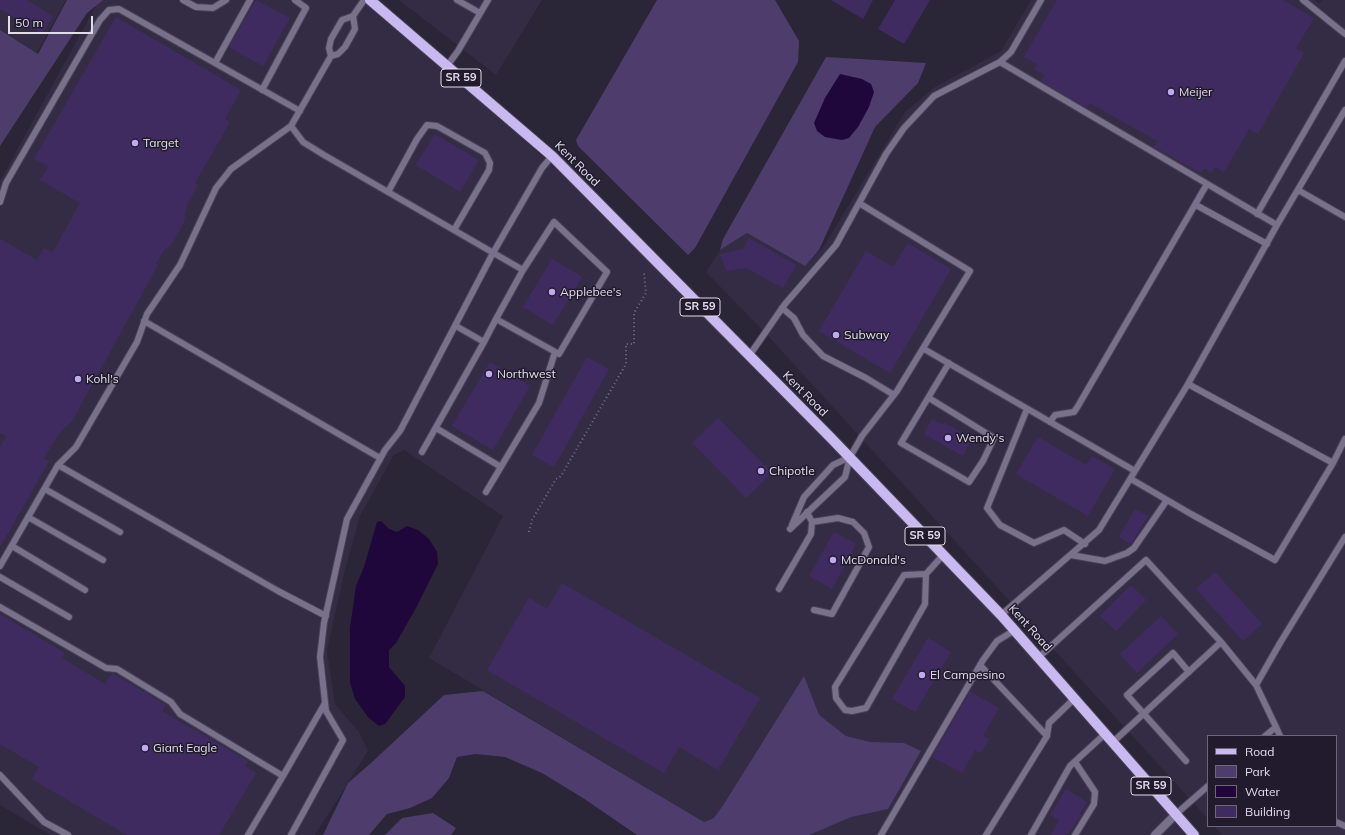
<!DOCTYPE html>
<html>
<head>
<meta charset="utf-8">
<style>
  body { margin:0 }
  #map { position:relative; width:1345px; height:835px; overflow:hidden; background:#2a2537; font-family:Mulish,sans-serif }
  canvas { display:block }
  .legend { position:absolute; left:1207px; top:735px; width:130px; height:92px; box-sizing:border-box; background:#211b2d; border:1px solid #6d6878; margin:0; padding:5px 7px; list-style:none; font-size:12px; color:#e0dce9 }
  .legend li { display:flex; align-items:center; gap:8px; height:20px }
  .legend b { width:20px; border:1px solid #6d6878 }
  .scale { position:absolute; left:8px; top:16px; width:85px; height:18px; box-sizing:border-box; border:2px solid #e0dce9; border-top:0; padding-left:5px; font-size:12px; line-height:14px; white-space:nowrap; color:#e0dce9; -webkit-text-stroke:3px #211b2d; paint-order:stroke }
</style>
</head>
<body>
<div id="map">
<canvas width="1345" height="835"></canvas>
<ul class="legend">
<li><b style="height:5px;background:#cab9f0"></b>Road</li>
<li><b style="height:11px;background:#4e3d6c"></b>Park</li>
<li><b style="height:11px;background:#1f073b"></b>Water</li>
<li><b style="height:11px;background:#402b61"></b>Building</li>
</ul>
<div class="scale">50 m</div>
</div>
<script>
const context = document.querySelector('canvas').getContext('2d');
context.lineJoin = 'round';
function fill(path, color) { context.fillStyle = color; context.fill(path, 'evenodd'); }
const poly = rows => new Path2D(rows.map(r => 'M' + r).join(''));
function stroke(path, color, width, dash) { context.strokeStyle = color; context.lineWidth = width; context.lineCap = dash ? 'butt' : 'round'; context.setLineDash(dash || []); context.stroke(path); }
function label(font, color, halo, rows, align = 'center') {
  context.font = font + ' Mulish,sans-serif'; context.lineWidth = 3; context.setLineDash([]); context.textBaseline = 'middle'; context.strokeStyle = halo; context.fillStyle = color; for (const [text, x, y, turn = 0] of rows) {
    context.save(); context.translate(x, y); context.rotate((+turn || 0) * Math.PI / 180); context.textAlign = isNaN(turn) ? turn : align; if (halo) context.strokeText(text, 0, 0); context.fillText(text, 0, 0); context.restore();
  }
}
fill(poly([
  [0,0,66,0,0,120],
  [99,0,364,0,460,82,578,189,705,316,960,576,1172,813,1154,835,780,835,714,818,704,822,429,658,503,516,404,450,394,455,360,516,345,570,327,650,335,704,359,732,368,751,315,835,50,835,0,805,0,181],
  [399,0,542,0,496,75],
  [1031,0,1315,0,1319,3,1322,0,1345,0,1345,835,1222,835,1214,826,1336,826,1336,736,1208,736,1208,819,769,337,706,272,720,250,747,233,805,266,824,246,905,112,935,87,1001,51],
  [1175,818,1190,835,1159,835]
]), '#342c44');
fill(poly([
  [67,0,103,0,87,13,0,146,0,30,38,54],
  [657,0,775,0,799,41,798,62,695,248,688,255,578,146,576,140],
  [826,57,926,63,918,83,875,127,819,250,805,266,747,233,720,250,723,239],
  [804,676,819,715,846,736,870,742,904,743,921,751,888,809,851,817,809,835,637,835,583,798,542,773,505,757,476,754,457,757,449,778,432,798,410,808,387,814,369,835,323,835,348,783,371,763,444,695,483,691,704,822,714,818,724,804],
  [433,813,456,828,451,835,385,835,402,818]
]), '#4e3d6c');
fill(poly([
  [840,74,862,79,871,84,874,92,869,107,858,127,849,138,842,140,825,137,817,131,814,123,825,98],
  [381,521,389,529,397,532,407,526,418,530,429,539,437,552,438,564,417,606,396,643,389,650,389,667,405,686,405,697,385,724,379,726,368,717,355,699,350,682,350,628,356,586,364,567,377,522]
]), '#1f073b');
fill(poly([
  [0,0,27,0,53,16,42,34,0,9],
  [256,0,290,18,263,66,229,47],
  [831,0,873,0,863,19],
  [895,0,930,0,904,44,878,29],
  [1057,0,1283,0,1314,18,1296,48,1304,53,1258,134,1249,129,1224,172,1215,167,1211,173,1204,168,1201,173,1154,147,1157,141,1090,103,1087,108,1041,81,1045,75,1034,69,1037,64,1024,57],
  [116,17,241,90,225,119,230,122,195,183,198,185,187,205,184,222,172,244,165,249,156,263,158,265,72,421,60,432,44,458,49,461,0,547,0,447,6,436,0,433,0,239,37,260,44,248,53,252,80,203,40,180,49,166,34,159],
  [435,134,479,160,460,192,416,165],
  [749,238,796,265,783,288,746,268,726,271,720,254,743,249],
  [908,243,951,269,890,373,819,331,866,251,893,267],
  [552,259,582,277,553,325,523,307],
  [587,357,609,369,554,467,532,455],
  [490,362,530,386,493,450,452,426],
  [718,418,772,473,746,498,693,443],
  [932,419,943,425,944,423,967,435,964,440,970,443,963,456,924,434],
  [1038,437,1086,465,1092,456,1115,469,1088,516,1016,474],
  [1135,509,1148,516,1131,544,1119,537],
  [834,532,856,544,832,589,809,576],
  [1215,572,1262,624,1243,641,1196,589],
  [562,583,760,698,718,770,679,747,664,773,487,670,529,598,547,609],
  [1131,585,1146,600,1116,631,1100,616],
  [0,614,65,653,62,658,105,684,112,673,166,705,162,711,248,761,245,766,256,773,219,835,127,835,32,779,39,767,0,744],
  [1161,616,1178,634,1137,673,1120,654],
  [928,638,951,652,915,712,892,699],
  [970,692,999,708,983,736,989,739,981,753,975,750,962,773,932,757],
  [1066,789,1087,802,1080,814,1082,814,1067,835,1051,835,1059,820,1050,815]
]), '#402b61');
const service = poly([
  [183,0,196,7,213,8,226,0],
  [457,0,480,13],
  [1303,0,1345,34],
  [331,56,329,48,331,39,342,20,353,16,364,0],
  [1000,62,1277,225],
  [215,63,250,0],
  [447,66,458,51,488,0],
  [262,90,306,8,295,0],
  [291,126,303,142,324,155,523,270,496,319,559,354,607,272,554,222,523,270],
  [1298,190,1345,217],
  [388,192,417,139,427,125,437,126,485,153,490,163,489,170,454,230],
  [0,202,6,183,100,20,109,10,119,9,300,111],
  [1196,205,1267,244],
  [1257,214,1345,61],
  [782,308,794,318,803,335,823,356,866,378,894,395],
  [144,321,380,458],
  [456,326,484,342,496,319],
  [924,349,1135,471],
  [749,356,785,304,836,245,886,154,904,128,934,96,1000,62,1011,52,1041,0],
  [1188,384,1333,463,1345,439],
  [929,398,994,438,983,461,969,482,901,443,949,363],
  [1027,409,987,508,1000,525,1034,543,1064,530,1085,544],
  [1050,422,1055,415,1074,412,1078,406,1207,184],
  [436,428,501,467],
  [422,452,484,342],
  [58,465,278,591,326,616],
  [1131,479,1191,514,1275,560,1333,463],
  [45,489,120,532],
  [486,492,539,403,555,352],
  [807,512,812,522,838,518,853,522,864,533,869,547,832,614,814,610],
  [28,517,103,560],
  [792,525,804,497,833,465,850,457],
  [790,529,845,477,850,457,862,436,897,391,970,271,859,203],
  [12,546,85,590],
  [1071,555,1105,561,1127,553,1134,548,1167,500],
  [0,566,58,465,76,447,137,342,147,314,180,265,216,188,231,169,291,126,331,56,338,54,345,47,355,29,353,16],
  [926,574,925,604,866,708,852,711,845,710,836,698,835,687,904,575,926,574,943,555],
  [0,577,69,617],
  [779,589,811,534,812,522],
  [0,607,106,668,117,669,171,702,180,714,283,776,325,703],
  [1001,615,1099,530,1188,384,1277,225,1345,110],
  [1039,657,1146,560,1221,642,1256,685],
  [980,665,1047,736],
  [1276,727,1280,736],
  [1265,736,1276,727,1256,685,1280,643,1345,537],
  [1113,742,1221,642],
  [1186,761,1127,695,1173,653,1189,672],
  [0,775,44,822,68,835],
  [1176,814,1208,786],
  [1336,822,1345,826],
  [248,835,283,776],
  [291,835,343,740,326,711,320,657,324,623,347,519,385,450,400,431,493,253,542,168,552,156],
  [881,835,983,660,997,641,1015,630],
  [986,835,1047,736,1049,723,1075,698],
  [1031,835,1070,766,1106,733],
  [1075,835,1094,804,1095,792,1075,762]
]);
const minor = poly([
  [1155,835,1176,814]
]);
const primary = poly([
  [370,0,552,156,831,438,1001,615,1194,835]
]);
stroke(service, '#474253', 8);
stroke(minor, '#474253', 10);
stroke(primary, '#474253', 12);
stroke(poly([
  [529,532,532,520,556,479,561,476,626,364,626,344,634,344,634,313,646,293,644,273]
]), '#767282', 2, [1, 3]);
stroke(service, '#79708b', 6);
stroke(minor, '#79708b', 8);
stroke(primary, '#cab9f0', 10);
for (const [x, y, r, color] of [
  [1171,92,4,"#c1a8f3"],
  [135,143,4,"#c1a8f3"],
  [552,292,4,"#c1a8f3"],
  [836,335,4,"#c1a8f3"],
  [489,374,4,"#c1a8f3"],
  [78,379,4,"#c1a8f3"],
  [948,438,4,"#c1a8f3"],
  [761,471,4,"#c1a8f3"],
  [833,560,4,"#c1a8f3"],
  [922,675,4,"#c1a8f3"],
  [145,748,4,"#c1a8f3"]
]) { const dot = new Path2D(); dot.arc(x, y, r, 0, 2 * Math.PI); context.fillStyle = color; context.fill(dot); stroke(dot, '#211b2d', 1.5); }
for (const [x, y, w] of [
  [461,78,40],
  [700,307,40],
  [925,536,40],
  [1151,786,40]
]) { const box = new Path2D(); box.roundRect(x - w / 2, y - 9, w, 18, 3); context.fillStyle = '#211b2d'; context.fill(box); stroke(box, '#e0dce9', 1); }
label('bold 11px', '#e0dce9', null, [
  ["SR 59",461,78],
  ["SR 59",700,307],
  ["SR 59",925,536],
  ["SR 59",1151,786]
]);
label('12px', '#e0dce9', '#211b2d', [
  ["Meijer",1179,92],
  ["Target",143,143],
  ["Applebee's",560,292],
  ["Subway",844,335],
  ["Northwest",497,374],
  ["Kohl's",86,379],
  ["Wendy's",956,438],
  ["Chipotle",769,471],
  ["McDonald's",841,560],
  ["El Campesino",930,675],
  ["Giant Eagle",153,748]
], 'left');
label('12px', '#e0dce9', '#211b2d', [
  ["Kent Road",577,164,45],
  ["Kent Road",805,394,45],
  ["Kent Road",1030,628,48]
]);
</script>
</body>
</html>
